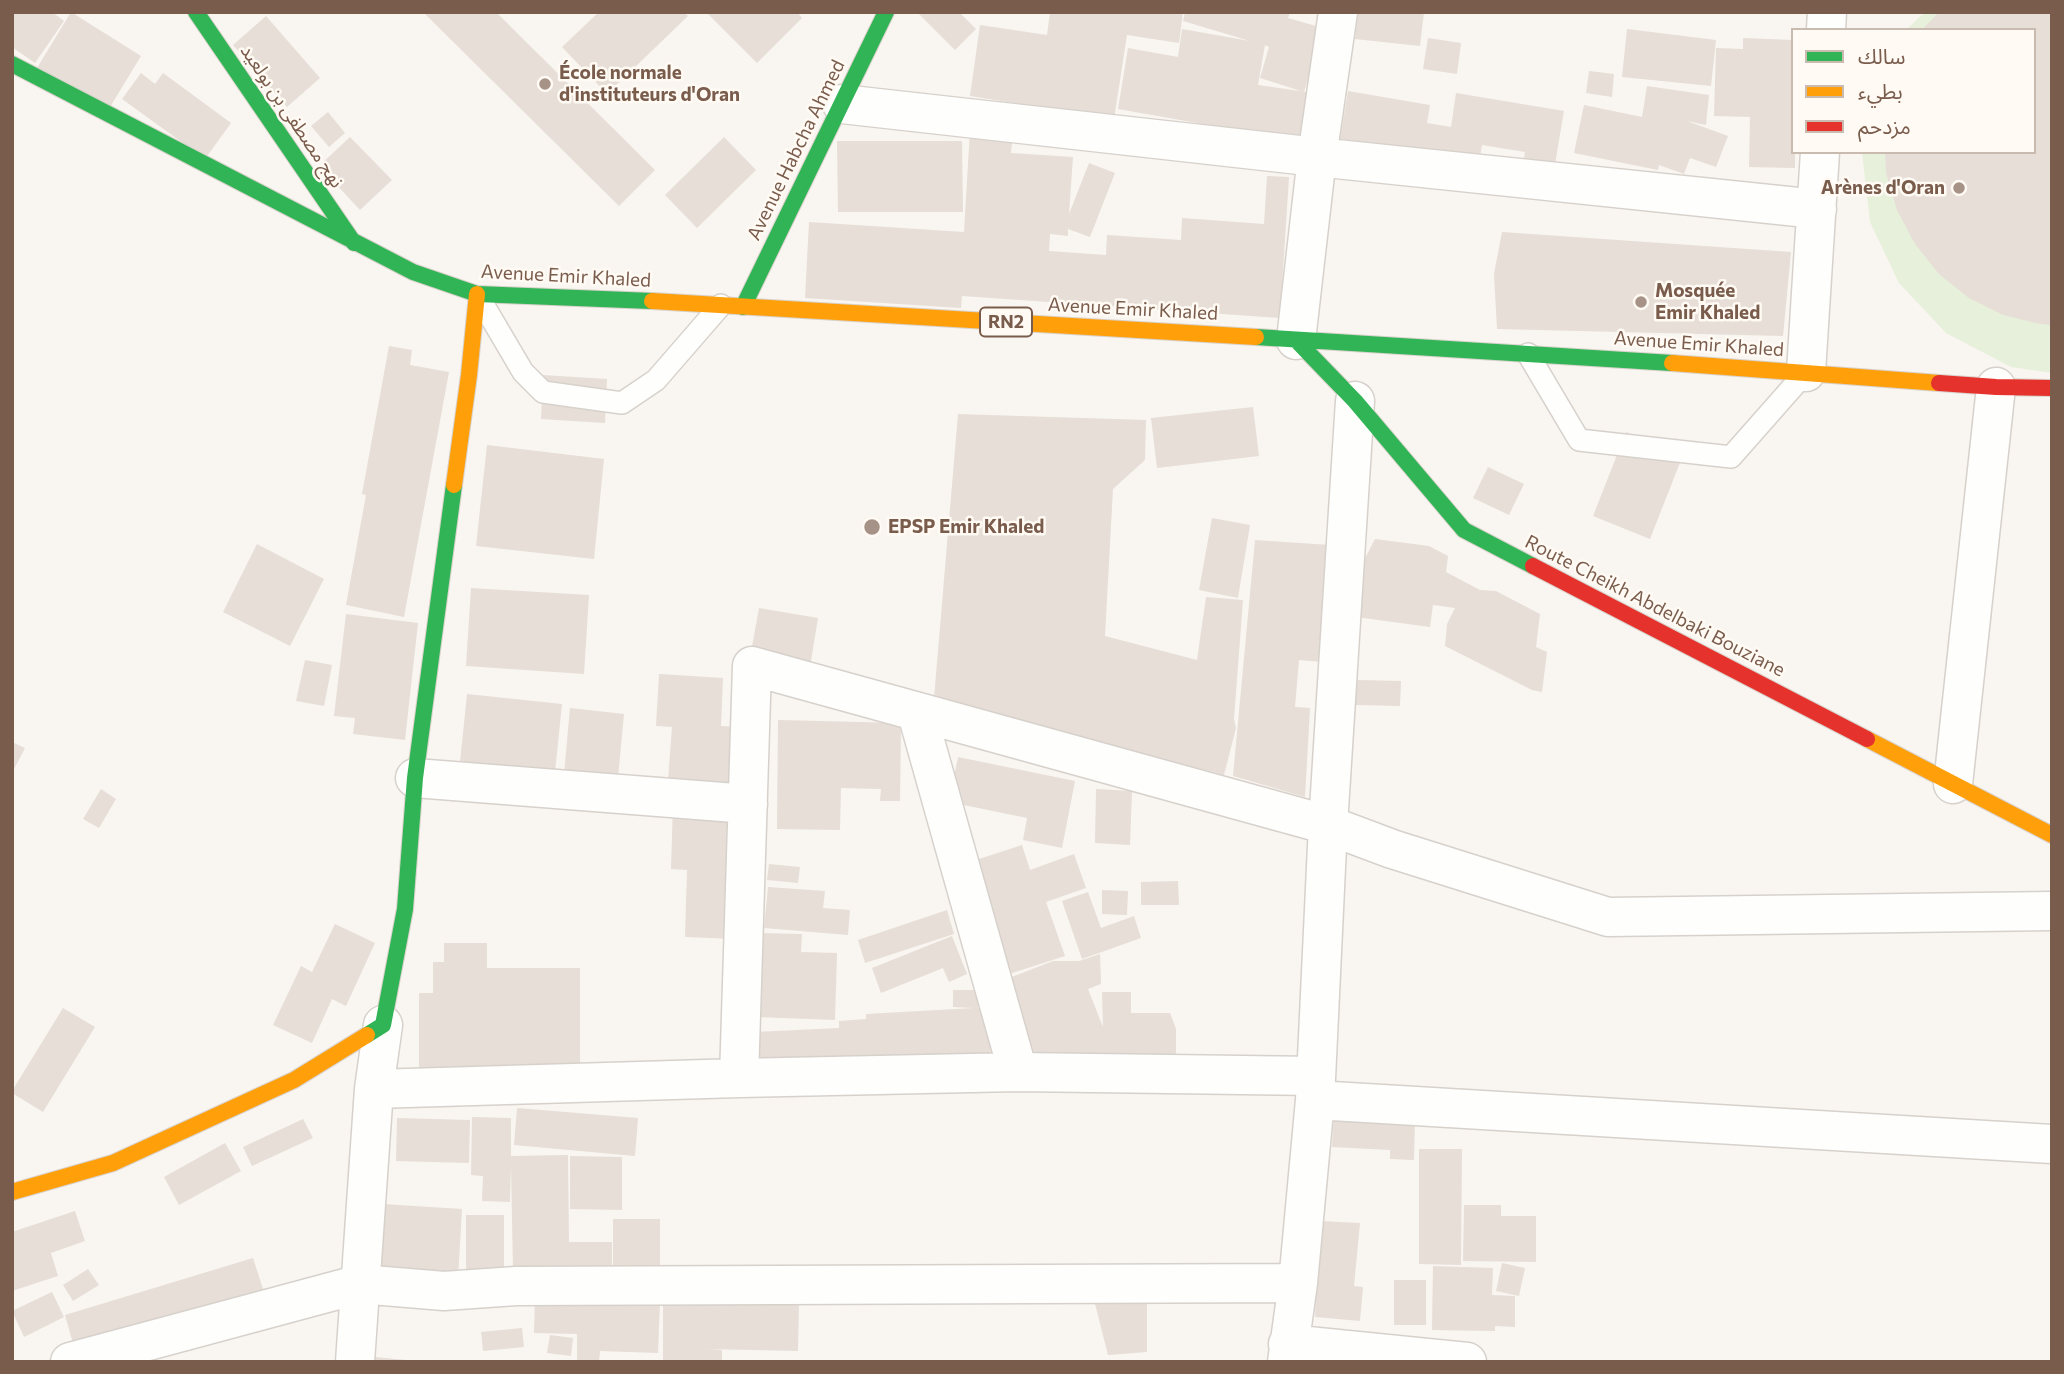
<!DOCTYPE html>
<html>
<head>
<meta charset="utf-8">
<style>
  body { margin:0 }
  #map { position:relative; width:2064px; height:1374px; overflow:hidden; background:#f9f5f0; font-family:Commissioner,"Noto Sans Arabic",sans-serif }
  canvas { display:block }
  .frame { position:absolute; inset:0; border:14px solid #7a5c4d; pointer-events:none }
  .legend { position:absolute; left:1791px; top:28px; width:245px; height:126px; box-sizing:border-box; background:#fffaf3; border:2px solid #cabbb1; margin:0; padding:9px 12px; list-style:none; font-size:21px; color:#7a5c4d }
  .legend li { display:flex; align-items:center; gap:14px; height:35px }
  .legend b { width:35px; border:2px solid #cabbb1 }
</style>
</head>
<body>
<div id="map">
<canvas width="2064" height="1374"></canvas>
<div class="frame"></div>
<ul class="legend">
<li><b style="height:9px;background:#30b455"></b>سالك</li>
<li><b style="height:9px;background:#ff9f0a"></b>بطيء</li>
<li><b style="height:9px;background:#e5322d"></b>مزدحم</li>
</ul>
</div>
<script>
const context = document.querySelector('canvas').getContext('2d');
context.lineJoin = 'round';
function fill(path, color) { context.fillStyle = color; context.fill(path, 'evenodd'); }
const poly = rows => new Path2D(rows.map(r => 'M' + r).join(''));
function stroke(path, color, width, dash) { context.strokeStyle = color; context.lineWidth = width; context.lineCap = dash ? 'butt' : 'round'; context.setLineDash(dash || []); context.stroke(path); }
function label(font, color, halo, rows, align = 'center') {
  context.font = font + ' Commissioner,"Noto Sans Arabic",sans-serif'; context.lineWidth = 5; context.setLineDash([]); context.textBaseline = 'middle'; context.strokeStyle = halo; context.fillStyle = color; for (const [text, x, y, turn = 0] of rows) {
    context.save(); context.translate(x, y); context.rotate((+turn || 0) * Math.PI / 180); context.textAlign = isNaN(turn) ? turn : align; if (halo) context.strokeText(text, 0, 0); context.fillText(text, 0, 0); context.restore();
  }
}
fill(poly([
  [1925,12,2052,12,2052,373,2011,367,1946,333,1899,283,1870,222,1862,152,2034,152,2034,30,1906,30]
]), '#e7f0db');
fill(poly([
  [12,12,52,12,64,21,35,63,12,47],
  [71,12,141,56,107,112,37,68],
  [423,12,496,12,655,170,619,206],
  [599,12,684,12,688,16,607,94,562,47],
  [706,12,797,12,802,18,757,63],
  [917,12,959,12,976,29,955,50],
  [1050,12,1183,12,1179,43,1127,35,1114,119,970,96,980,25,1047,35],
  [1185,12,1290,12,1288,18,1323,28,1304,92,1260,78,1269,47,1265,45,1258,85,1307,92,1299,141,1118,109,1128,48,1178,57,1182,29,1250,41,1183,21],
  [1358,12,1424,12,1420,46,1355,39],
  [1939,12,2052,12,2052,325,2040,324,2003,315,1969,298,1939,274,1915,244,1897,210,1886,173,1885,152,2034,152,2034,30,1922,30],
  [266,16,320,78,287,107,233,45],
  [1627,29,1716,40,1711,86,1622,77],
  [1428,38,1461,43,1457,74,1423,69],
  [1743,38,1793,40,1793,152,1795,152,1795,168,1749,167,1750,117,1714,116,1716,48,1743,49],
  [1589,71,1614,74,1612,97,1586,93],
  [141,73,155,84,163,73,231,123,205,159,122,99],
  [1647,86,1709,95,1706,125,1687,121,1728,136,1716,167,1690,158,1684,174,1659,165,1658,170,1574,153,1584,105,1642,117],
  [1348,91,1430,105,1427,123,1451,127,1456,93,1564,111,1554,170,1523,164,1525,152,1482,145,1479,162,1340,139],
  [328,112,345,133,329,147,311,126],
  [970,130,1013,133,1011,153,1073,157,1069,214,1089,163,1115,173,1090,237,1068,229,1068,236,1050,234,1049,251,1106,255,1107,235,1181,240,1182,218,1264,224,1267,176,1289,177,1280,318,962,296,961,308,805,298,809,222,964,232],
  [350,137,392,180,360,210,319,166],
  [724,137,756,170,697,228,665,195],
  [837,141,962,141,963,212,838,212],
  [1502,232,1791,252,1783,336,1497,329,1494,274],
  [389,346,412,350,410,365,449,372,404,617,346,605,366,495,362,494],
  [543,375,607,379,605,423,541,419],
  [1253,407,1259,456,1157,468,1151,418],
  [958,414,1146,420,1145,460,1113,489,1105,636,1197,660,1206,597,1243,600,1234,719,1236,728,1224,775,934,698],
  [1626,432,1683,455,1650,539,1593,516],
  [487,445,604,459,594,559,476,546],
  [1488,467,1524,484,1509,515,1473,498],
  [1212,518,1250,525,1238,598,1199,590],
  [1375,539,1429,546,1448,556,1446,572,1480,590,1496,591,1540,614,1536,647,1547,652,1542,692,1532,690,1445,646,1447,624,1455,608,1433,605,1430,627,1356,617,1363,562],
  [1255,540,1330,545,1322,662,1299,660,1295,707,1310,708,1305,797,1233,776],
  [257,544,324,579,290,646,223,612],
  [471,588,589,595,584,674,466,666],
  [759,608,818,618,808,679,748,669],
  [346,614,418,623,405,740,353,734,355,718,334,716],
  [305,660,332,665,324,706,296,701],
  [659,674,723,678,721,726,738,727,734,785,668,780,672,727,656,726],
  [1356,680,1401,681,1400,706,1356,705],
  [467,694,562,704,555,772,460,762],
  [570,708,624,714,618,778,564,774],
  [778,720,901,723,900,801,880,801,881,789,841,788,840,830,777,829],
  [12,742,25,748,12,773],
  [958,757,1075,781,1062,848,1023,840,1027,818,949,802],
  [101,789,116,799,99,828,83,819],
  [1096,789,1132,791,1130,845,1095,843],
  [673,804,738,807,734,939,685,937,687,870,671,869],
  [1022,845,1030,870,1074,854,1086,888,1046,902,1065,956,1006,975,967,863],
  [769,864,800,867,798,883,767,880],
  [1178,881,1179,905,1141,905,1141,882],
  [768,887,825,891,823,908,850,910,848,935,764,928],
  [1102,890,1128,891,1127,915,1102,914],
  [1088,892,1101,928,1134,916,1141,938,1082,959,1062,901],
  [947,910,954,934,865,963,858,940],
  [335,924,375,943,346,1006,332,999,312,1043,273,1025,301,966,312,972],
  [759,933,802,934,801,952,837,953,835,1020,756,1017],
  [952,936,967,974,949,982,943,968,881,993,872,968],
  [444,943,487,943,487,968,580,968,580,1075,419,1074,419,993,433,993,433,962,444,962],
  [1100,954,1101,984,1088,989,1103,1027,1102,992,1131,992,1131,1013,1170,1013,1176,1029,1176,1056,1031,1065,999,982,1053,961,1079,961],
  [953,990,978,990,978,1008,988,1007,991,1059,757,1071,755,1032,839,1028,839,1021,866,1019,866,1014,974,1008,953,1007],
  [63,1008,95,1027,43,1112,12,1093,12,1091],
  [517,1108,638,1118,635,1156,514,1145],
  [1334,1113,1415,1117,1414,1160,1390,1159,1390,1150,1332,1147],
  [472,1117,511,1118,511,1156,568,1155,569,1242,612,1242,612,1270,513,1271,511,1163,510,1202,482,1201,483,1176,471,1175],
  [397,1118,470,1120,469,1163,396,1161],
  [303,1119,313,1138,252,1166,243,1147],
  [225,1143,241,1171,179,1205,164,1177],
  [1419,1149,1462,1149,1461,1265,1419,1264],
  [570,1156,622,1157,622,1210,570,1209],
  [383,1204,462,1209,458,1279,379,1274],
  [1464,1205,1501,1205,1501,1216,1536,1216,1536,1262,1463,1261],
  [75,1211,85,1241,51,1253,58,1276,12,1291,12,1232],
  [466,1215,504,1215,504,1279,466,1279],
  [613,1219,660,1219,660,1273,613,1273],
  [1320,1221,1360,1223,1354,1286,1363,1287,1360,1321,1315,1317],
  [253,1258,263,1289,74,1347,65,1315],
  [1502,1263,1525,1268,1519,1296,1496,1291],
  [1433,1266,1493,1268,1492,1295,1515,1296,1515,1327,1495,1326,1495,1331,1432,1330],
  [88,1269,99,1285,73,1301,63,1285],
  [1089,1280,1147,1281,1147,1352,1108,1355],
  [1394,1280,1426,1280,1426,1325,1394,1325],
  [52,1292,64,1317,24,1337,12,1311],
  [535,1298,660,1302,658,1353,600,1351,599,1362,577,1362,577,1334,534,1333],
  [663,1300,799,1303,798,1351,705,1349,722,1350,722,1362,663,1362],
  [522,1328,524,1347,483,1351,481,1332],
  [550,1335,573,1338,571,1356,547,1353],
  [375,1357,406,1360,406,1362,375,1362]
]), '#e6ded7');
const lane = poly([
  [480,299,523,372,543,392,622,403,656,380,721,305],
  [1528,354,1579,440,1731,457,1806,372]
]);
const street = poly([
  [1826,30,1827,12],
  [842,104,1317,157,1817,209],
  [1296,340,1317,157,1338,12],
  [1806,372,1820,152],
  [917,713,1018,1072],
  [415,778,748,804],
  [1953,784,1996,387],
  [739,1078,752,666,1328,825,1392,849,1608,917,2052,911],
  [374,1089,739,1078,1018,1072,1316,1076],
  [1315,1100,2052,1144],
  [1288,1344,1467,1362],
  [70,1362,360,1284,444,1291,516,1286,1298,1283],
  [355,1362,374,1089,383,1025],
  [1287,1362,1298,1283,1315,1100,1328,825,1355,401]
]);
const fast = poly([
  [196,12,354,243],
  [12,64,413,272,477,294,652,301],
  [743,307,886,12],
  [1256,337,1672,363],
  [1296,340,1355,401,1464,530,1533,566],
  [367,1035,383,1025,405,909,415,778,454,485]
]);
const slow = poly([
  [652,301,1256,337],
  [1672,363,1939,383],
  [454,485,469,375,477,294],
  [1867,739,2052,835],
  [12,1192,113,1163,294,1080,367,1035]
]);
const jam = poly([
  [1939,383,1996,387,2052,388],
  [1533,566,1867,739]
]);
stroke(lane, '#d7d1cb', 24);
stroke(street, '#d7d1cb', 41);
stroke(fast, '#d9d2cb', 18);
stroke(slow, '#d9d2cb', 18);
stroke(jam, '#d9d2cb', 18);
stroke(lane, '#fefefd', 21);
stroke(street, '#fefefd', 38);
stroke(fast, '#30b455', 16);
stroke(slow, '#ff9f0a', 16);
stroke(jam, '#e5322d', 16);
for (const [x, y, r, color] of [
  [545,84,7,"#a69286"],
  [1959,188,7,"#a69286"],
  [1641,302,7,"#a69286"],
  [872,527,9,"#a69286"]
]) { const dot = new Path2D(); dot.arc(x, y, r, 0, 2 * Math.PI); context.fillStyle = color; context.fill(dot); stroke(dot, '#fffaf3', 2.5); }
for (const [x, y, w] of [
  [1006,322,52]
]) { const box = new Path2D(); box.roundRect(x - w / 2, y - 14.5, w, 29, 5); context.fillStyle = '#fffaf3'; context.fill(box); stroke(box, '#7a5c4d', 2); }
label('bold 18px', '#7a5c4d', null, [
  ["RN2",1006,322]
]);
label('bold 19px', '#7a5c4d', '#fffaf3', [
  ["École normale",559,73],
  ["d'instituteurs d'Oran",559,95],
  ["Arènes d'Oran",1945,188,"right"],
  ["Mosquée",1655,291],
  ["Emir Khaled",1655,313],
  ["EPSP Emir Khaled",888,527]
], 'left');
label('19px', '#7a5c4d', '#fffaf3', [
  ["نهج مصطفى بن بولعيد",292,116,56],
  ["Avenue Habcha Ahmed",796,150,-64],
  ["Avenue Emir Khaled",566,276,3],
  ["Avenue Emir Khaled",1133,309,3],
  ["Avenue Emir Khaled",1699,344,4],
  ["Route Cheikh Abdelbaki Bouziane",1655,606,27]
]);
</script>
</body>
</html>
